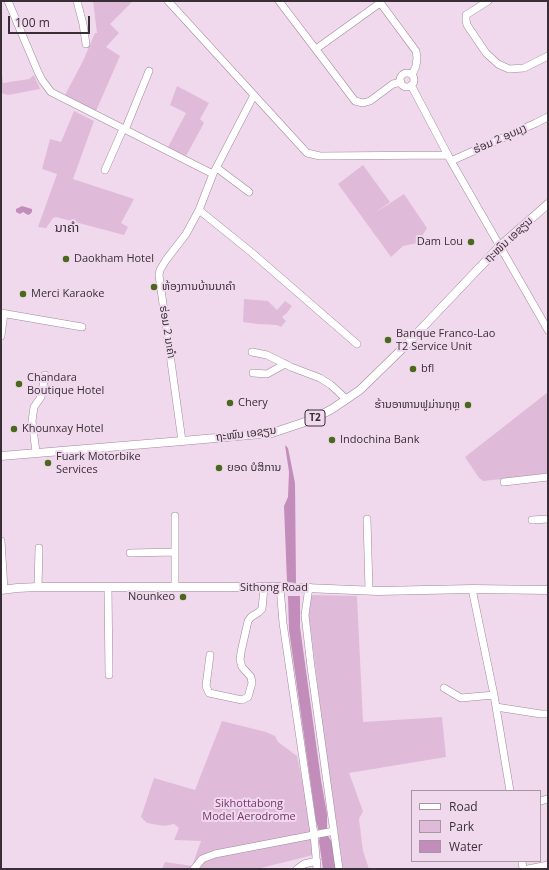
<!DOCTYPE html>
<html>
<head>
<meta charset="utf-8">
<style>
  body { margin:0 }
  #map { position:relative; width:549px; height:870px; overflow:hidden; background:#f1d9ed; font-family:"Open Sans",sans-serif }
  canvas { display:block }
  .frame { position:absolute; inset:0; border:2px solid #382e36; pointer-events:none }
  .legend { position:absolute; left:411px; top:790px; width:130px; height:72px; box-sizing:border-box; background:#f1d9ed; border:1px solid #a795a4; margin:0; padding:5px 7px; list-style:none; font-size:12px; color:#382e36 }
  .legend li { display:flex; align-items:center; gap:8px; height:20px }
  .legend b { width:20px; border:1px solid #a795a4 }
  .scale { position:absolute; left:8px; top:16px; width:82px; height:18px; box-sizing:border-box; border:2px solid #382e36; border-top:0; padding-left:5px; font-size:12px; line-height:14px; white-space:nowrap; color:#382e36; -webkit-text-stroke:3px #f1d9ed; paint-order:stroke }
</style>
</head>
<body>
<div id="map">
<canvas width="549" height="870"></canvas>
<div class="frame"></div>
<ul class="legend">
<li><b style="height:5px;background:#fff"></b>Road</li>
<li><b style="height:11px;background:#dfbbd9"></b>Park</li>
<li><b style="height:11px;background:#c28dba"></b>Water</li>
</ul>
<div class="scale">100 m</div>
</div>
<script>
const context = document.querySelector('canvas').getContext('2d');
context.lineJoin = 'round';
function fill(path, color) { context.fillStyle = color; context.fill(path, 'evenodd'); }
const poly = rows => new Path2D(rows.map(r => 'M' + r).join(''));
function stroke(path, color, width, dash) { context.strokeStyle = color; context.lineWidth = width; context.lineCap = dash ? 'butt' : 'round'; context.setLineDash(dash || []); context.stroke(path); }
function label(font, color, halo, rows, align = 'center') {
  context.font = font + ' "Open Sans","Noto Sans Lao",sans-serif'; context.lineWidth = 4; context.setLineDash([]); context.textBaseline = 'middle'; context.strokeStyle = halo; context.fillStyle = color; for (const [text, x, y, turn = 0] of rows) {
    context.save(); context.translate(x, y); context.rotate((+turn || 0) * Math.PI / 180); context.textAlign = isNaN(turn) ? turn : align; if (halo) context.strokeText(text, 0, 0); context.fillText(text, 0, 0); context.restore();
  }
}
fill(poly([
  [93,1,133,1,110,24,119,33,106,47,120,56,96,111,65,95,83,61,95,33,97,33],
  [1,67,3,83,29,79,34,75,40,89,8,95,1,93],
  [177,86,209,103,200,119,204,123,186,156,168,147,186,113,170,105],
  [74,111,94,121,73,179,134,199,121,223,128,227,124,235,56,217,53,218,46,228,38,227,57,174,42,169,50,139,61,142],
  [363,165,390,202,375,213,404,194,427,228,418,243,403,246,391,257,338,184],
  [244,299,268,301,277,310,285,301,292,306,287,313,282,317,286,321,281,327,277,325,257,324,243,322],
  [548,392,548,474,483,481,479,478,465,457],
  [310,595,357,596,363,722,442,717,446,757,349,773,363,811,359,819,363,851,369,869,343,869,325,744,309,616],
  [222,721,266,732,275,736,278,742,297,756,317,854,257,869,162,869,165,862,192,866,201,841,174,840,179,828,174,824,164,826,147,823,141,817,154,778,195,790]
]), '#dfbbd9');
fill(poly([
  [22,206,32,209,32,212,30,214,28,215,23,212,20,214,16,212,16,209],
  [285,445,288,448,295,483,296,583,287,582,284,506,288,497,289,472],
  [288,596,300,596,300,627,321,780,327,814,327,829,328,836,332,842,336,869,323,869,319,841,320,836,316,821,289,630]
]), '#c28dba');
const minor = poly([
  [8,1,38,72,42,80,51,92,213,174],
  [77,1,83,24,86,44],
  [168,1,307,153,320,156,448,155],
  [279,1,355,101,363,103,370,101,393,84,401,82],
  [379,1,416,51,417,58,416,66,412,75],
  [488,1,466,15,466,20,467,25,486,53,498,64,509,69,524,68,548,56],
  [316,49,380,3],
  '400 80a7 7 0 1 1 14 0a7 7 0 1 1-14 0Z',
  [411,85,451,161,548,330],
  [125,130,149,71],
  [451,161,536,123,548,117],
  [217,168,249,192],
  [105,170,123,129],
  [199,210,251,252,357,344],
  [1,313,82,327],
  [1,336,4,313],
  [252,352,267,355,291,367,320,378,331,385,346,399],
  [253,373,267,374,285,364],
  [182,441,159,275,160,270,166,260,186,234,199,210,213,174,254,95],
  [36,452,32,421,34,407,41,397,45,375],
  [504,482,548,477],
  [175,516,175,587],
  [367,519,369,590],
  [532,520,548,519],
  [1,541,4,589],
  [130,553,175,552],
  [38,587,39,548],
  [108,587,109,675],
  [280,587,283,623,314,834,317,869],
  [309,587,305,615,311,667,339,869],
  [472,589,494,695,510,791],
  [210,655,206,686,209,693,242,700,248,697,252,683,251,677,242,667,240,660,241,652,248,621,251,617,259,612,262,609,264,587],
  [444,688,461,698,494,695],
  [496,707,541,714,548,714],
  [540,801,548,799],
  [522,861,523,869],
  [194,869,202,859,215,854,334,831],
  [297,869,304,864,317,861],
  [528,869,548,865]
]);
const major = poly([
  [1,456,182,441,272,433,311,420,332,409,360,390,404,347,500,246,548,204],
  [1,590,17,588,38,587,281,587,378,591,472,589,548,590]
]);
stroke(minor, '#9f889b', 8);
stroke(major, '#9f889b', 9);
stroke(minor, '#fff', 7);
stroke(major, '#fff', 8);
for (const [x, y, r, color] of [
  [471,242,4,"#4a691e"],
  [66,259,4,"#4a691e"],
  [154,287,4,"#4a691e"],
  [23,294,4,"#4a691e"],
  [388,340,4,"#4a691e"],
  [413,369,4,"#4a691e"],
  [19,384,4,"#4a691e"],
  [230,403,4,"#4a691e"],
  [468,405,4,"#4a691e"],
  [14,429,4,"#4a691e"],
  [332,440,4,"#4a691e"],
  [48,463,4,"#4a691e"],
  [219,468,4,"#4a691e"],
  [183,597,4,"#4a691e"]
]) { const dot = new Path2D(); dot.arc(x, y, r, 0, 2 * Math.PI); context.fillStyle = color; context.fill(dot); stroke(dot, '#f1d9ed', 1.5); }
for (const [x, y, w] of [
  [315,418,20]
]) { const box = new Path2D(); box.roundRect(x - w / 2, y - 8, w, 16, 3); context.fillStyle = '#f1d9ed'; context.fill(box); stroke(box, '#382e36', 1); }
label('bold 10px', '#382e36', null, [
  ["T2",315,418]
]);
label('11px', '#382e36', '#f1d9ed', [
  ["ຮ່ອມ 2 ອຸບມຸງ",500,139,-24],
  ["ຖະໜົນ ເອຊຽນ",509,240,-43],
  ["ຮ່ອມ 2 ນາຄຳ",167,332,81],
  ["ຖະໜົນ ເອຊຽນ",246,434,-7],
  ["Sithong Road",274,588]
]);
label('11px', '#382e36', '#f1d9ed', [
  ["Dam Lou",463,242,"right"],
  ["Daokham Hotel",74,259],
  ["ຫ້ອງການບ້ານນາຄໍາ",162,287],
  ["Merci Karaoke",31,294],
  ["Banque Franco-Lao",396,334],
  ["T2 Service Unit",396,347],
  ["bfl",421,369],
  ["Chandara",27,378],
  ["Boutique Hotel",27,391],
  ["Chery",238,403],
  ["ຮ້ານອາຫານຟູມ່ານຖຫຼ",460,405,"right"],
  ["Khounxay Hotel",22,429],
  ["Indochina Bank",340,440],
  ["Fuark Motorbike",56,457],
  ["Services",56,470],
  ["ຍອດ ບໍສິການ",227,468],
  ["Nounkeo",175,597,"right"]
], 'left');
label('11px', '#76356e', '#f1d9ed', [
  ["Sikhottabong",249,804],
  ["Model Aerodrome",249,817]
]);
label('13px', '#382e36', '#f1d9ed', [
  ["ນາຄຳ",67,228]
]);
</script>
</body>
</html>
